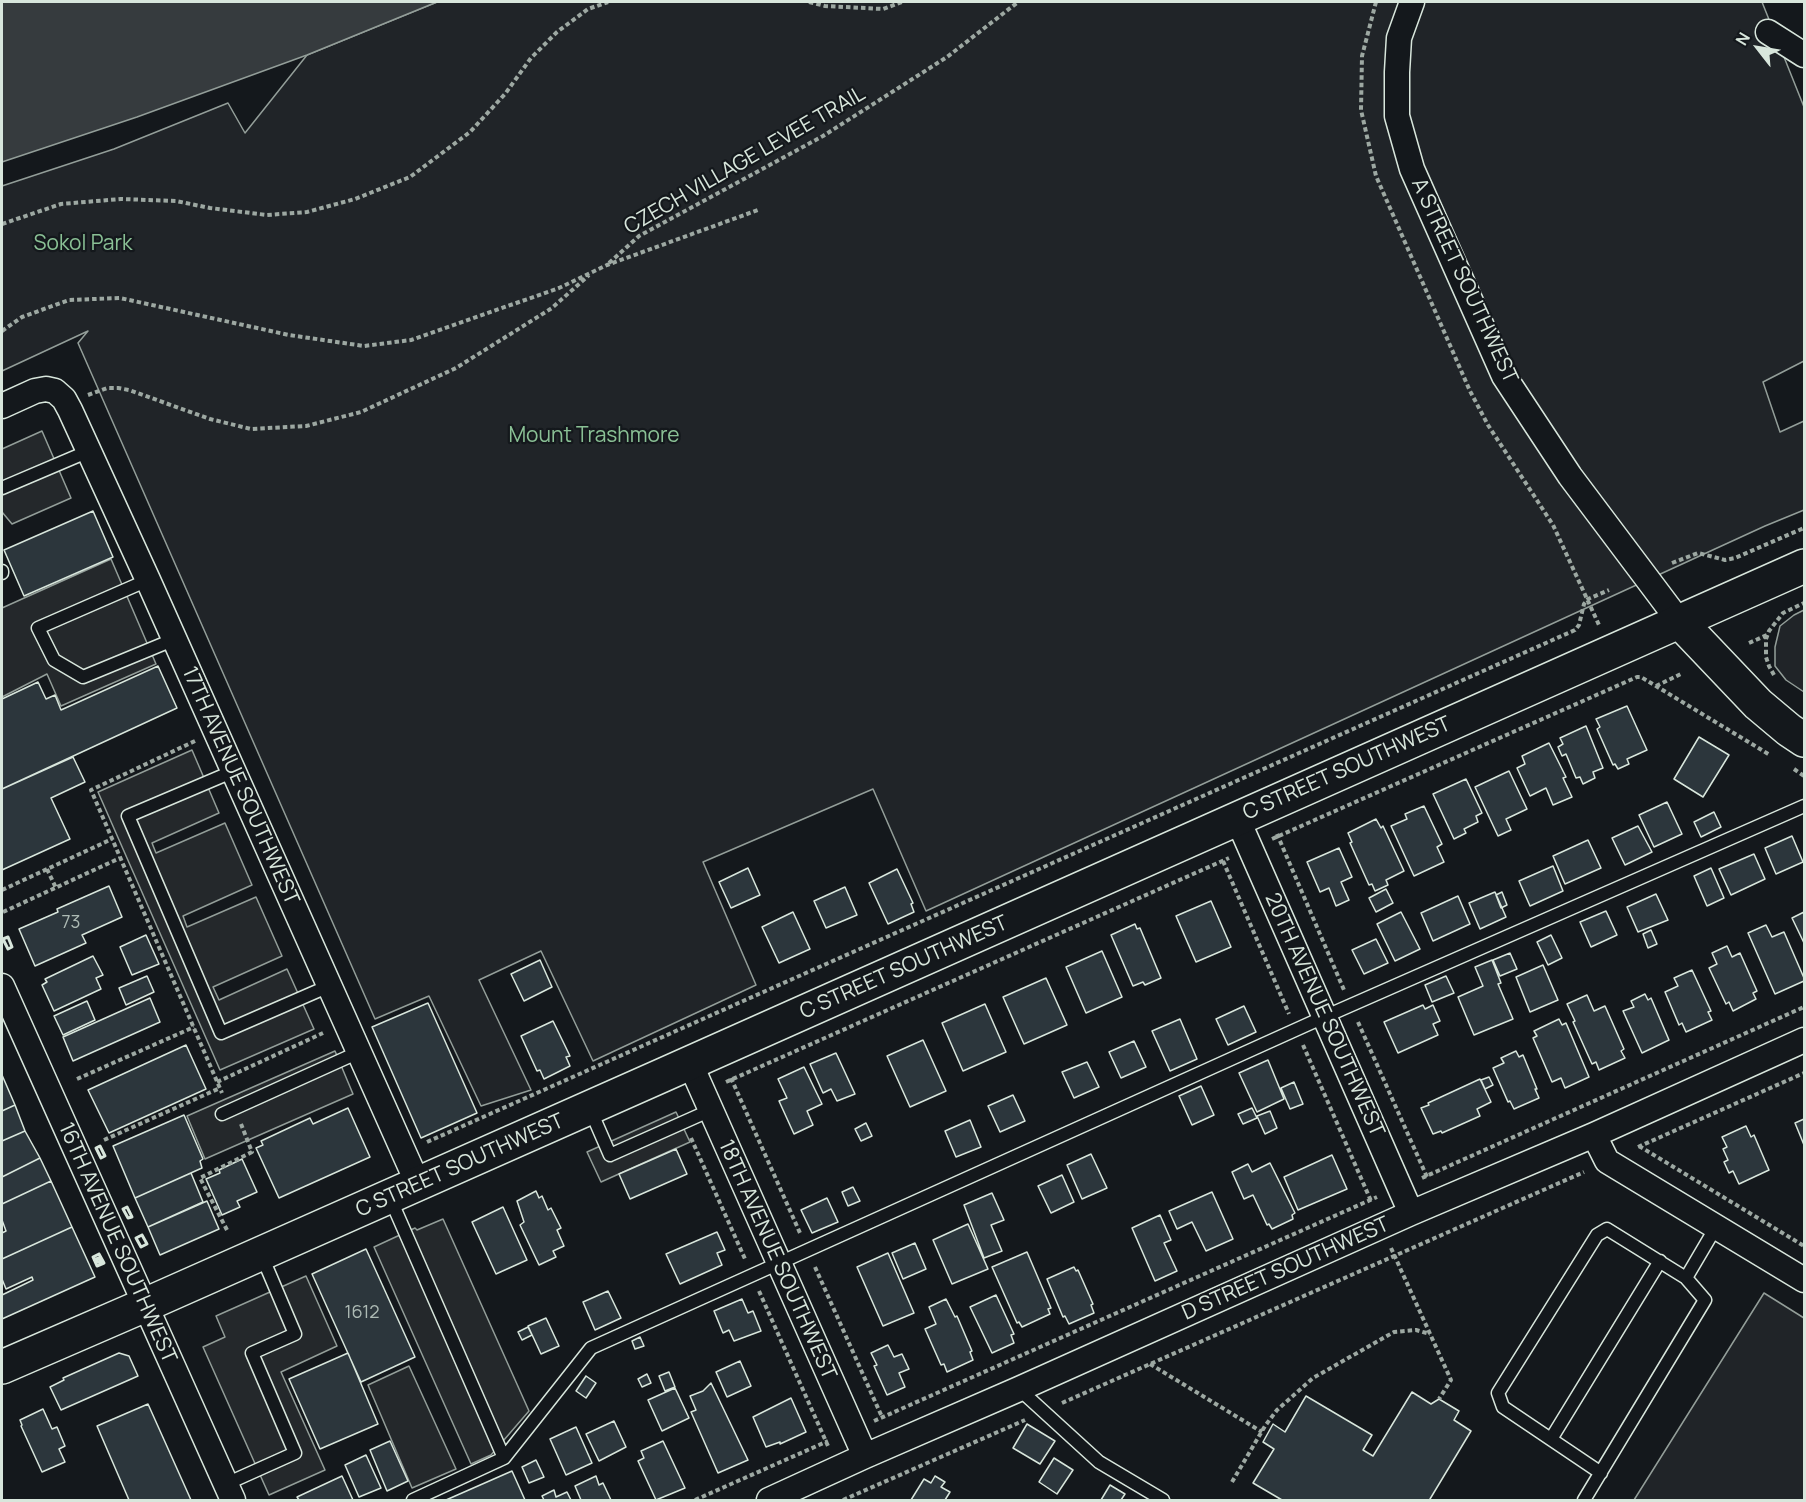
<!DOCTYPE html>
<html>
<head>
<meta charset="utf-8">
<style>
  body { margin:0 }
  #map { position:relative; width:1806px; height:1502px; overflow:hidden; background:#14181c; font-family:Manrope,sans-serif }
  canvas { display:block }
  .frame { position:absolute; inset:0; border:3px solid #d8e6dc; pointer-events:none }
  .north { position:absolute; left:1728px; top:18px; width:60px; height:60px; -webkit-text-stroke:4px #14181c; paint-order:stroke; rotate:301deg; font-size:16px; font-weight:700; line-height:24px; text-align:center; color:#d8e6dc }
  .north::after { content:''; display:block; margin:auto; width:21px; height:27px; background:#d8e6dc; clip-path:polygon(50% 0,100% 100%,50% 72%,0 100%) }
</style>
</head>
<body>
<div id="map">
<canvas width="1806" height="1502"></canvas>
<div class="frame"></div>
<div class="north">N</div>
</div>
<script>
const context = document.querySelector('canvas').getContext('2d');
context.lineJoin = 'round';
function fill(path, color) { context.fillStyle = color; context.fill(path, 'evenodd'); }
const poly = rows => new Path2D(rows.map(r => 'M' + r).join(''));
function stroke(path, color, width, dash) { context.strokeStyle = color; context.lineWidth = width; context.lineCap = dash ? 'butt' : 'round'; context.setLineDash(dash || []); context.stroke(path); }
function label(font, color, halo, rows, align = 'center') {
  context.font = font + ' Manrope,sans-serif'; context.lineWidth = 4.5; context.setLineDash([]); context.textBaseline = 'middle'; context.strokeStyle = halo; context.fillStyle = color; for (const [text, x, y, turn = 0] of rows) {
    context.save(); context.translate(x, y); context.rotate((+turn || 0) * Math.PI / 180); context.textAlign = isNaN(turn) ? turn : align; if (halo) context.strokeText(text, 0, 0); context.fillText(text, 0, 0); context.restore();
  }
}
const green = poly([
  [437,2,1762,2,1804,107,1804,361,1763,382,1780,432,1804,421,1804,510,1765,526,926,911,873,789,703,862,756,985,593,1061,541,951,479,980,531,1090,481,1106,429,996,375,1019,78,343,88,331,2,371,2,186,114,149,228,103,245,133,307,55,437,2],
  [1804,610,1804,692,1786,680,1775,666,1775,647,1780,626,1794,615,1804,610],
  [1764,1293,1804,1318,1804,1500,1634,1500,1764,1293]
]);
fill(green, '#202428');
stroke(green, '#939e99', 1.5);
const parking = poly([
  [42,431,71,498,12,524,2,512,2,449,42,431],
  [111,559,156,664,61,706,47,674,2,697,2,608,111,559],
  [192,750,219,813,152,843,156,853,225,823,252,885,183,916,187,927,256,897,282,956,213,987,219,1000,287,969,314,1029,220,1070,98,792,192,750],
  [335,1051,353,1094,205,1159,187,1116,335,1051],
  [676,1112,690,1142,601,1182,587,1152,676,1112],
  [443,1219,529,1411,491,1455,471,1464,374,1247,415,1228,417,1230,443,1219],
  [306,1276,337,1346,281,1372,325,1470,269,1495,203,1347,225,1337,216,1316,306,1276],
  [409,1366,456,1469,412,1488,368,1385,409,1366]
]);
fill(parking, '#24282b');
stroke(parking, '#939e99', 1.5);
const water = poly([
  [2,2,437,2,307,55,137,117,2,162,2,2]
]);
fill(water, '#363b3e');
stroke(water, '#939e99', 1.5);
const building = poly([
  [93,511,113,557,24,596,4,550,93,511],
  [158,666,177,708,2,789,2,699,38,682,46,699,55,695,61,710,158,666],
  [1627,706,1647,750,1627,759,1629,764,1618,769,1615,764,1613,765,1597,729,1600,727,1596,719,1627,706],
  [1586,726,1603,768,1593,772,1595,778,1583,784,1580,777,1576,778,1566,754,1562,756,1558,747,1563,744,1560,738,1586,726],
  [1699,737,1729,755,1703,797,1674,779,1699,737],
  [1549,743,1566,777,1563,778,1572,797,1553,805,1546,788,1530,796,1517,768,1525,764,1522,756,1549,743],
  [73,757,85,782,51,798,70,839,2,870,2,789,73,757],
  [1509,771,1527,809,1506,819,1511,830,1498,836,1475,787,1509,771],
  [1466,779,1482,813,1476,816,1478,822,1464,829,1466,833,1454,839,1433,794,1466,779],
  [1667,802,1682,834,1654,847,1639,815,1667,802],
  [1424,806,1442,844,1437,847,1444,862,1414,876,1391,826,1407,819,1405,814,1424,806],
  [1714,812,1721,827,1701,837,1694,822,1714,812],
  [1376,819,1381,828,1383,826,1404,871,1386,880,1388,885,1375,891,1372,884,1369,885,1350,843,1352,842,1348,833,1376,819],
  [1638,826,1652,852,1625,865,1612,838,1638,826],
  [1792,836,1803,862,1776,874,1765,848,1792,836],
  [1588,840,1601,868,1565,884,1553,856,1588,840],
  [1339,848,1352,877,1341,882,1349,900,1336,906,1329,888,1320,892,1307,862,1339,848],
  [1754,854,1765,879,1731,895,1719,869,1754,854],
  [1553,866,1563,891,1530,906,1519,881,1553,866],
  [748,868,760,895,731,908,719,882,748,868],
  [1711,868,1724,898,1707,906,1694,876,1711,868],
  [897,869,913,903,911,904,914,912,888,924,869,883,897,869],
  [109,886,122,917,82,935,86,943,35,966,19,929,58,912,57,909,109,886],
  [845,887,857,915,826,928,814,901,845,887],
  [1386,889,1393,903,1376,912,1369,898,1386,889],
  [1495,892,1506,917,1480,929,1469,903,1495,892],
  [1502,892,1507,905,1501,908,1496,895,1502,892],
  [1656,894,1668,920,1638,932,1627,907,1656,894],
  [1458,896,1470,924,1433,941,1421,913,1458,896],
  [1211,901,1231,947,1196,962,1176,916,1211,901],
  [1606,911,1617,935,1591,947,1580,922,1606,911],
  [793,912,810,949,779,963,762,927,793,912],
  [1401,912,1420,949,1395,961,1377,924,1401,912],
  [1804,912,1804,943,1792,918,1804,912],
  [1135,924,1137,929,1140,928,1161,978,1145,985,1143,982,1133,986,1111,935,1135,924],
  [1766,925,1772,937,1784,932,1804,978,1804,981,1775,994,1748,933,1766,925],
  [1651,930,1657,944,1648,948,1643,934,1651,930],
  [146,935,159,964,132,975,120,947,146,935],
  [1551,935,1562,958,1548,965,1537,942,1551,935],
  [1376,939,1388,963,1364,974,1352,950,1376,939],
  [1727,946,1732,957,1740,953,1757,991,1753,993,1756,999,1733,1011,1729,1002,1726,1004,1709,968,1717,964,1712,953,1727,946],
  [1102,951,1122,997,1086,1013,1066,967,1102,951],
  [1510,953,1517,969,1500,976,1493,960,1510,953],
  [93,956,103,975,96,978,101,989,54,1011,42,985,47,982,45,979,93,956],
  [540,960,552,987,524,1001,511,974,540,960],
  [1492,960,1501,983,1498,984,1513,1019,1474,1035,1458,997,1483,986,1475,967,1492,960],
  [1543,965,1558,1000,1530,1012,1516,977,1543,965],
  [1692,970,1711,1011,1708,1012,1712,1020,1686,1032,1682,1023,1679,1025,1665,992,1678,986,1674,978,1692,970],
  [147,976,154,992,126,1005,119,988,147,976],
  [1446,976,1454,993,1432,1002,1425,985,1446,976],
  [1046,978,1067,1025,1024,1044,1003,997,1046,978],
  [1645,994,1648,1000,1651,998,1669,1040,1642,1053,1623,1011,1634,1007,1631,1001,1645,994],
  [1587,995,1594,1011,1605,1006,1624,1049,1621,1051,1625,1058,1599,1070,1596,1062,1592,1064,1573,1022,1575,1021,1567,1004,1587,995],
  [150,998,160,1022,73,1061,63,1037,150,998],
  [87,1001,95,1020,63,1035,54,1016,87,1001],
  [428,1003,477,1113,421,1138,372,1027,428,1003],
  [985,1004,1006,1052,963,1071,942,1023,985,1004],
  [1423,1005,1425,1009,1433,1005,1440,1021,1433,1024,1438,1035,1398,1053,1384,1022,1423,1005],
  [1244,1006,1256,1032,1228,1045,1216,1019,1244,1006],
  [1180,1019,1197,1059,1170,1071,1152,1031,1180,1019],
  [1559,1019,1562,1025,1566,1023,1589,1077,1565,1088,1561,1078,1552,1082,1533,1038,1537,1036,1534,1031,1559,1019],
  [553,1021,570,1056,566,1057,570,1066,544,1079,540,1070,537,1071,521,1036,553,1021],
  [923,1040,946,1091,910,1107,887,1056,923,1040],
  [1134,1041,1146,1067,1121,1078,1109,1052,1134,1041],
  [186,1045,206,1089,109,1133,88,1090,186,1045],
  [1516,1051,1519,1057,1523,1055,1537,1089,1535,1089,1539,1098,1514,1109,1510,1101,1508,1102,1493,1068,1504,1063,1501,1058,1516,1051],
  [836,1053,855,1094,837,1101,831,1089,823,1093,810,1064,836,1053],
  [1268,1060,1284,1099,1257,1112,1239,1073,1268,1060],
  [1087,1062,1099,1087,1074,1098,1062,1072,1087,1062],
  [804,1067,822,1104,807,1111,813,1125,794,1134,779,1101,787,1098,778,1079,804,1067],
  [2,1075,15,1105,2,1111,2,1075],
  [1489,1077,1493,1085,1485,1089,1481,1080,1489,1077],
  [1480,1079,1491,1102,1477,1109,1480,1116,1442,1133,1441,1131,1433,1134,1421,1108,1429,1105,1428,1103,1480,1079],
  [1294,1082,1303,1104,1290,1109,1281,1088,1294,1082],
  [1201,1086,1214,1115,1192,1125,1179,1096,1201,1086],
  [1013,1095,1025,1121,1000,1132,988,1106,1013,1095],
  [15,1105,25,1131,2,1141,2,1111,15,1105],
  [348,1108,370,1157,279,1198,256,1148,263,1145,261,1141,310,1118,313,1124,348,1108],
  [1252,1108,1257,1118,1243,1124,1238,1114,1252,1108],
  [1270,1111,1277,1128,1265,1134,1257,1116,1270,1111],
  [184,1115,203,1159,200,1161,202,1168,135,1198,113,1146,184,1115],
  [1804,1119,1804,1145,1795,1123,1804,1119],
  [970,1120,981,1147,956,1157,945,1131,970,1120],
  [866,1123,872,1136,861,1141,855,1129,866,1123],
  [1746,1126,1751,1137,1754,1135,1769,1170,1739,1184,1733,1171,1729,1173,1724,1162,1728,1160,1723,1149,1727,1147,1722,1137,1746,1126],
  [25,1131,40,1158,2,1177,2,1141,25,1131],
  [676,1149,687,1174,630,1199,619,1174,676,1149],
  [1091,1154,1107,1188,1082,1199,1067,1165,1091,1154],
  [1332,1155,1347,1189,1298,1210,1284,1177,1332,1155],
  [40,1158,51,1181,2,1204,2,1177,40,1158],
  [242,1159,257,1192,237,1201,240,1207,222,1215,206,1179,220,1173,219,1170,242,1159],
  [1270,1163,1295,1213,1292,1215,1293,1219,1272,1229,1269,1224,1267,1225,1253,1195,1244,1199,1232,1172,1248,1164,1252,1172,1270,1163],
  [191,1173,203,1202,148,1227,135,1198,191,1173],
  [1062,1175,1074,1202,1051,1213,1038,1186,1062,1175],
  [51,1181,72,1227,2,1259,2,1233,6,1231,2,1220,2,1204,51,1181],
  [853,1187,860,1201,848,1206,842,1192,853,1187],
  [536,1191,539,1198,542,1196,548,1210,551,1208,561,1228,557,1230,564,1246,553,1251,556,1257,539,1265,520,1225,524,1222,517,1201,536,1191],
  [1212,1192,1233,1239,1206,1251,1192,1222,1177,1229,1169,1211,1212,1192],
  [992,1193,1004,1220,991,1225,1002,1251,984,1258,964,1205,992,1193],
  [827,1198,838,1222,812,1233,801,1210,827,1198],
  [207,1201,219,1229,160,1255,148,1227,207,1201],
  [503,1207,527,1260,496,1274,472,1222,503,1207],
  [1160,1215,1171,1240,1164,1243,1177,1271,1155,1281,1132,1228,1160,1215],
  [968,1224,988,1269,952,1284,933,1240,968,1224],
  [72,1227,95,1277,2,1319,2,1295,33,1280,32,1277,6,1289,2,1279,2,1259,72,1227],
  [717,1232,725,1250,717,1253,722,1265,680,1284,666,1254,717,1232],
  [915,1243,926,1269,903,1279,892,1253,915,1243],
  [366,1249,415,1357,361,1382,312,1274,366,1249],
  [1027,1252,1051,1308,1048,1309,1050,1314,1022,1327,1019,1322,1017,1323,992,1267,1027,1252],
  [888,1253,914,1313,883,1326,857,1267,888,1253],
  [1074,1267,1076,1271,1078,1270,1093,1304,1091,1305,1094,1313,1069,1324,1065,1316,1063,1317,1047,1279,1074,1267],
  [608,1291,621,1318,595,1330,583,1302,608,1291],
  [996,1295,1014,1334,1011,1335,1014,1343,992,1353,970,1307,996,1295],
  [742,1299,748,1313,753,1311,761,1331,734,1341,729,1330,723,1333,714,1311,742,1299],
  [946,1299,955,1317,957,1316,972,1351,970,1352,973,1360,947,1372,944,1364,941,1365,925,1329,936,1324,929,1307,946,1299],
  [546,1318,559,1346,541,1354,528,1326,546,1318],
  [528,1327,532,1335,522,1340,518,1332,528,1327],
  [640,1337,644,1346,635,1349,632,1341,640,1337],
  [888,1345,894,1357,902,1354,909,1369,899,1373,905,1387,887,1395,874,1366,877,1365,871,1353,888,1345],
  [119,1353,129,1356,138,1376,61,1410,50,1387,64,1380,63,1378,119,1353],
  [348,1353,378,1424,320,1449,289,1379,348,1353],
  [740,1361,751,1386,727,1397,716,1372,740,1361],
  [669,1372,675,1387,665,1391,659,1376,669,1372],
  [647,1374,651,1383,642,1387,638,1379,647,1374],
  [586,1376,596,1383,586,1398,576,1391,586,1376],
  [711,1383,748,1460,718,1473,691,1412,696,1410,690,1396,703,1391,711,1383],
  [675,1388,689,1418,662,1431,648,1400,675,1388],
  [1412,1392,1431,1404,1439,1399,1459,1411,1454,1420,1471,1431,1430,1499,1433,1500,1282,1500,1253,1483,1274,1449,1263,1442,1273,1424,1285,1432,1306,1396,1372,1435,1363,1450,1373,1456,1412,1392],
  [791,1398,806,1432,780,1444,780,1442,766,1447,753,1417,791,1398],
  [148,1404,191,1500,129,1500,97,1426,148,1404],
  [43,1409,52,1429,57,1427,65,1446,59,1449,65,1462,42,1472,21,1426,22,1425,20,1420,43,1409],
  [614,1421,626,1447,599,1461,586,1434,614,1421],
  [1027,1424,1055,1441,1040,1464,1013,1448,1027,1424],
  [576,1427,592,1463,566,1475,550,1439,576,1427],
  [390,1441,408,1481,387,1491,370,1450,390,1441],
  [663,1441,685,1488,656,1500,638,1461,644,1458,641,1451,663,1441],
  [366,1455,381,1488,359,1497,345,1465,366,1455],
  [1054,1458,1073,1470,1057,1494,1039,1482,1054,1458],
  [536,1460,544,1477,529,1483,522,1467,536,1460],
  [512,1471,525,1500,446,1500,512,1471],
  [342,1476,353,1500,297,1500,299,1500,297,1497,342,1476],
  [596,1476,599,1485,603,1483,611,1500,581,1500,575,1486,596,1476],
  [935,1476,945,1482,941,1487,950,1492,945,1500,911,1500,924,1479,931,1483,935,1476],
  [1110,1485,1125,1494,1121,1500,1101,1500,1110,1485],
  [554,1490,556,1497,567,1492,571,1500,544,1500,542,1496,554,1490]
]);
fill(building, '#2c363c');
stroke(building, '#d8e6dc', 1.5);
const service = poly([
  [2,488,89,451],
  [2,571,2,573],
  [148,580,38,628,54,660,83,677,175,639],
  [234,771,128,816,221,1033,329,986],
  [590,1109,610,1155,711,1110],
  [222,1114,359,1052],
  [390,1198,504,1458],
  [1019,1389,1099,1462,1163,1500],
  [1551,1439,1660,1261],
  [1601,1473,1503,1407,1498,1393,1597,1235,1607,1229,1686,1278],
  [226,1484,295,1453,252,1353,295,1334,261,1254],
  [413,1500,504,1458,591,1348,1324,1017,1804,806],
  [1584,1500,1705,1300,1686,1278,1716,1227]
]);
const minor = poly([
  [1412,2,1399,38,1397,72,1397,116,1412,169,1504,376,1570,476,1679,621],
  [1768,32,1804,55],
  [2,406,35,391,46,389,55,391,64,399,70,410,148,580,418,1184],
  [1237,818,1411,1213],
  [2,986,233,1500],
  [690,1063,865,1456],
  [1594,1135,1607,1161,1804,1280],
  [769,1500,865,1456,1019,1389,1411,1213,1594,1135,1804,1040]
]);
const secondary = poly([
  [1679,621,1758,704,1789,730,1804,740],
  [2,1367,145,1305,663,1075,1804,566]
]);
stroke(service, '#d8e6dc', 15);
stroke(minor, '#d8e6dc', 27);
stroke(secondary, '#d8e6dc', 36);
stroke(poly([
  [809,2,825,6,883,9,902,2],
  [1376,2,1362,56,1361,110,1376,176,1470,391,1488,425,1553,525,1599,625],
  [2,224,61,204,121,199,176,201,210,208,267,215,307,212,355,199,410,177,470,132,505,94,531,58,557,32,588,9,608,2],
  [609,263,639,236,823,136,947,57,1018,2],
  [2,331,22,317,69,300,120,298,289,335,364,346,411,340,559,288,607,265,758,210],
  [88,395,107,388,118,388,129,390,210,419,251,429,306,426,361,412,456,368,552,308,589,275],
  [1672,563,1698,553,1725,560,1735,558,1804,528],
  [1749,643,1767,635],
  [1774,675,1769,666,1766,657,1766,639,1769,631,1783,613,1804,603],
  [1656,686,1681,674],
  [195,741,91,790,222,1093],
  [1794,769,1804,776],
  [1277,834,1344,990],
  [1272,839,1637,677,1641,677,1770,755],
  [1223,861,1289,1014],
  [47,869,56,888],
  [2,890,112,839],
  [3,912,120,858],
  [1358,1022,1427,1177],
  [1303,1045,1371,1201],
  [731,1078,800,1233],
  [77,1079,194,1027],
  [217,1082,323,1033],
  [726,1082,1229,858],
  [691,1138,745,1259],
  [104,1140,220,1088],
  [427,1142,1575,630,1579,625,1584,604,1588,599,1609,590],
  [1639,1146,1804,1246],
  [1638,1147,1804,1073],
  [1422,1178,1804,1007],
  [227,1230,200,1178,252,1152,241,1124],
  [1391,1248,1451,1380,1439,1399],
  [815,1267,882,1417],
  [759,1291,828,1446],
  [1150,1364,1262,1432],
  [1062,1403,1584,1172],
  [874,1421,1377,1197],
  [1232,1482,1265,1426,1277,1410,1313,1378,1394,1332,1416,1330,1430,1334],
  [695,1500,828,1441],
  [843,1500,1025,1420]
]), '#9da8a2', 4, [4.5, 3]);
stroke(service, '#14181c', 12);
stroke(minor, '#14181c', 24);
stroke(secondary, '#14181c', 33);
stroke(poly([
  [8,937,12,947,8,949,3,939,8,937],
  [100,1146,105,1156,101,1158,96,1148,100,1146],
  [127,1207,132,1217,128,1218,123,1209,127,1207],
  [142,1235,147,1244,141,1247,136,1238,142,1235],
  [99,1254,104,1263,97,1266,93,1257,99,1254],
  [99,1258,101,1261,98,1262,96,1259,99,1258]
]), '#d8e6dc', 3);
label('18px', '#adbab4', null, [
  ["73",71,923],
  ["1612",362,1313]
]);
label('21px', '#d8e6dc', '#14181c', [
  ["CZECH VILLAGE LEVEE TRAIL",745,161,-30],
  ["A STREET SOUTHWEST",1464,281,65],
  ["C STREET SOUTHWEST",1347,769,-24],
  ["17TH AVENUE SOUTHWEST",240,786,66],
  ["C STREET SOUTHWEST",904,968,-24],
  ["20TH AVENUE SOUTHWEST",1324,1015,66],
  ["C STREET SOUTHWEST",460,1166,-24],
  ["16TH AVENUE SOUTHWEST",117,1243,66],
  ["18TH AVENUE SOUTHWEST",777,1260,66],
  ["D STREET SOUTHWEST",1286,1269,-24]
]);
label('21px', '#8ac095', '#14181c', [
  ["Sokol Park",83,244],
  ["Mount Trashmore",594,436]
]);
</script>
</body>
</html>
